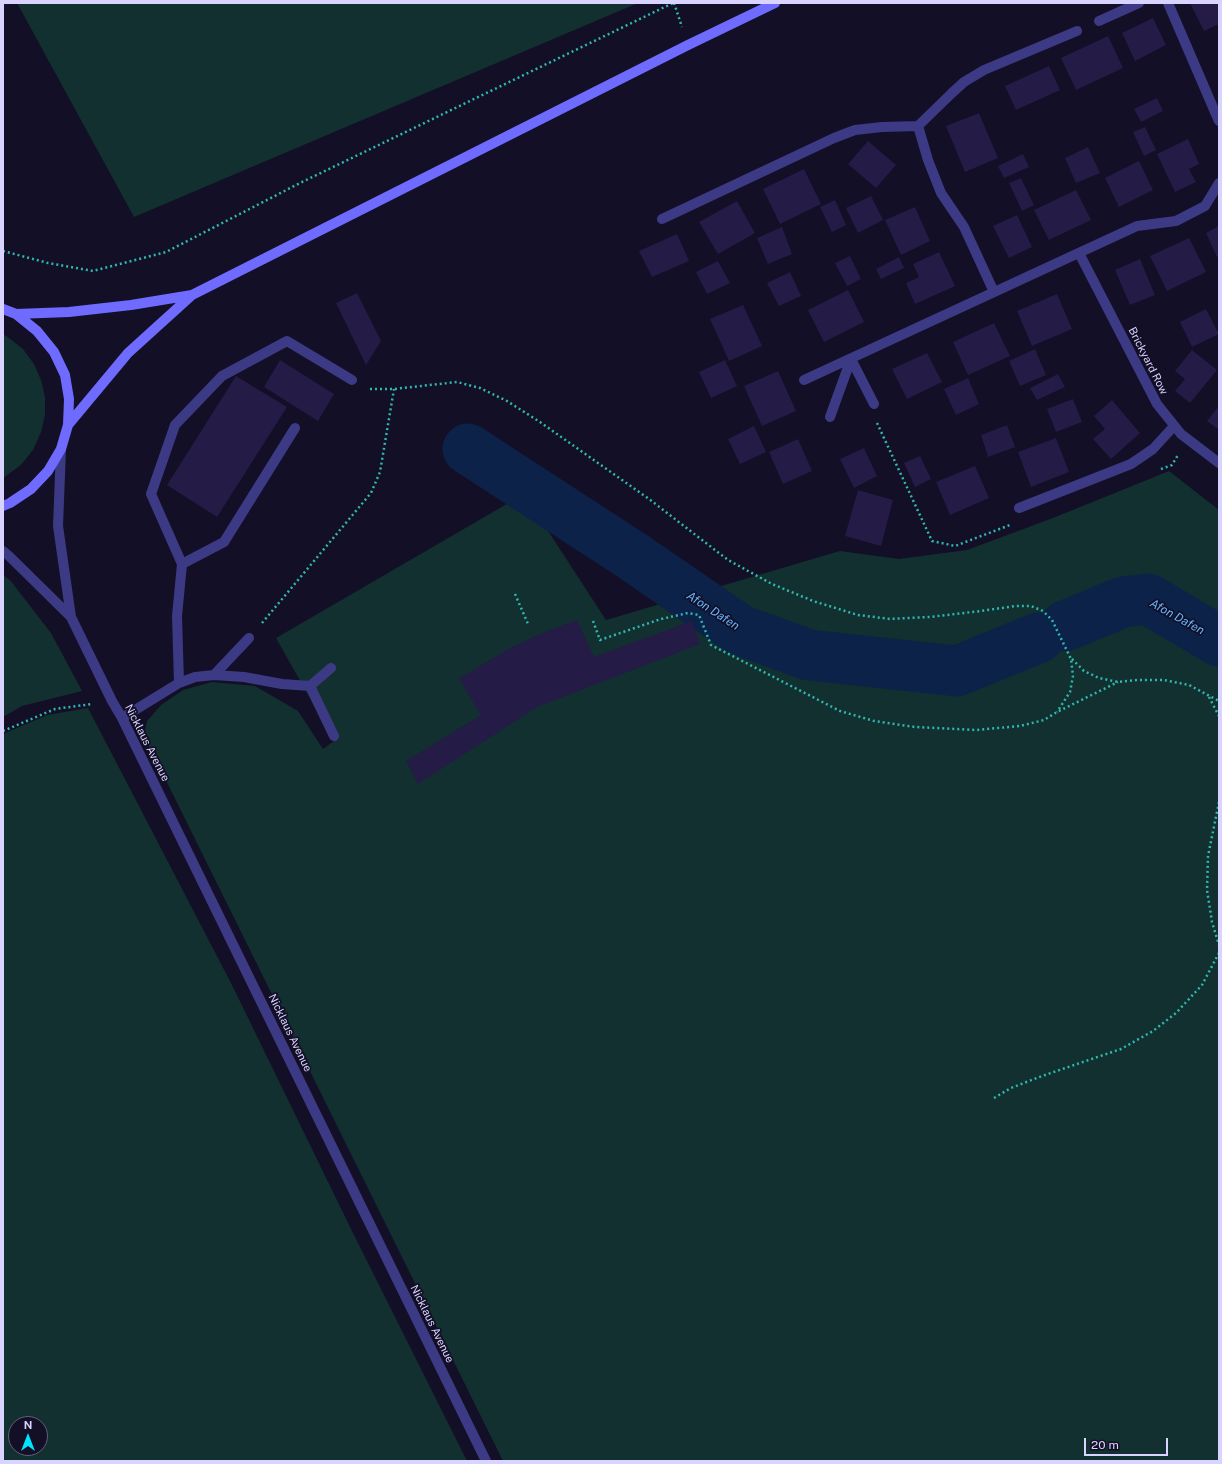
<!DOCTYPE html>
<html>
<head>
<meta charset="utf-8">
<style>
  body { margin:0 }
  #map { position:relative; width:1222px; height:1464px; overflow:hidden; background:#130f26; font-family:"Public Sans",sans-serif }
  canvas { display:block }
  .frame { position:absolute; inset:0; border:4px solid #d9d4ff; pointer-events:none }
  .north { position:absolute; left:8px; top:1416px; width:40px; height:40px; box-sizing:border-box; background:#130f26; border:1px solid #625e7d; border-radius:50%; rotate:0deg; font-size:11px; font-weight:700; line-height:16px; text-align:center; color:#d9d4ff }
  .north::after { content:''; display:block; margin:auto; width:14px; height:18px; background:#00e5ff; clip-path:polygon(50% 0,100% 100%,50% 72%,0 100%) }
  .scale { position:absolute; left:1084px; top:1438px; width:84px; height:18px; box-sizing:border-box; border:2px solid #d9d4ff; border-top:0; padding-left:5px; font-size:12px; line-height:14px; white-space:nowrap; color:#d9d4ff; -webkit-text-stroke:3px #130f26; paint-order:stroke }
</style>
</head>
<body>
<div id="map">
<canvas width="1222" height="1464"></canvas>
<div class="frame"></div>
<div class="north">N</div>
<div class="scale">20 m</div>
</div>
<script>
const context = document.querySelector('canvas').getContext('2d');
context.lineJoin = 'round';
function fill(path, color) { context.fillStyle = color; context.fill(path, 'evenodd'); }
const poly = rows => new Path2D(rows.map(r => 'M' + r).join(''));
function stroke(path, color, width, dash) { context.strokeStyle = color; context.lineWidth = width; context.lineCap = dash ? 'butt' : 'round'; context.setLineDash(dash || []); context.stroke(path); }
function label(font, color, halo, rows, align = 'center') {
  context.font = font + ' "Public Sans",sans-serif'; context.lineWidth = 3.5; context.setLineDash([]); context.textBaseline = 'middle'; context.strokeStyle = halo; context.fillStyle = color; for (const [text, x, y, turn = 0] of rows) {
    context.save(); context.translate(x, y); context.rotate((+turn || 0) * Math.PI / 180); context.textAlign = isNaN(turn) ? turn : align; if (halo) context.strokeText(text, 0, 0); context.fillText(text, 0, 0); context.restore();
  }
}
fill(poly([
  [17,3,638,3,134,217],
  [3,334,9,338,23,349,34,364,41,380,45,397,45,415,41,432,33,450,21,465,3,478],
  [1169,471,1219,510,1219,1461,503,1461,144,736,147,721,161,705,183,690,212,682,255,686,298,711,323,749,334,741,276,638,524,494,606,620,840,551,899,559,967,550,1053,518],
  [3,575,10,580,51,633,82,691,22,706,3,717],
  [88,708,232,985,352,1231,467,1461,3,1461,3,734,47,715],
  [16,1424,40,1424,40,1448,16,1448]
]), '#12302f');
stroke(poly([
  [468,449,634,557,740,630,809,655,957,671,1038,638],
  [1065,626,1123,602,1148,599,1219,641]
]), '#0c2248', 51);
fill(poly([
  [1190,3,1219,3,1219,24,1204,31],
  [1153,18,1166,45,1135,61,1122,33],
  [1108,36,1123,68,1076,90,1061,58],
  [1049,66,1060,90,1016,110,1005,86],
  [1157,98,1163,111,1141,122,1134,109],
  [979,113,998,158,965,172,946,126],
  [1145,127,1156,150,1144,156,1133,132],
  [1188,139,1199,164,1189,169,1196,182,1175,192,1157,154],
  [868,141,896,165,876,188,848,164],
  [1088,147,1100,173,1076,183,1065,158],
  [1023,154,1029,167,1004,178,998,166],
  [1139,161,1153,190,1119,207,1105,178],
  [804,169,821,204,780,224,763,189],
  [1021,178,1034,205,1022,211,1009,183],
  [1076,190,1091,220,1049,240,1034,210],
  [871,196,883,220,858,233,846,208],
  [835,200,846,225,832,232,820,207],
  [737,201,755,233,718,254,699,222],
  [915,207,930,241,901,255,885,220],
  [1017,215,1032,247,1009,258,993,226],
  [1219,226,1219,256,1217,257,1206,233],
  [782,227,792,254,768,264,757,238],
  [677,234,689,261,652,277,639,251],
  [1189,238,1206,272,1167,291,1150,256],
  [939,252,955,286,915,304,906,283,919,277,913,264],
  [850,256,861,279,847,286,835,263],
  [899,257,904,268,881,279,876,269],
  [1140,259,1155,295,1130,305,1115,270],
  [718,261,730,283,707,294,696,272],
  [790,272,801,296,779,306,767,283],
  [848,290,864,322,824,342,808,310],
  [357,293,381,341,366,365,336,303],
  [1057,294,1072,329,1032,346,1017,311],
  [743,305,762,346,729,361,710,319],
  [1206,309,1219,334,1192,347,1180,322],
  [994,323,1010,356,968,375,953,342],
  [1035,349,1046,375,1020,386,1009,361],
  [1192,350,1217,370,1190,403,1175,391,1185,379,1175,371],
  [927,353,942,382,907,399,892,369],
  [280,360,334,394,318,421,264,387],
  [725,360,737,386,711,398,699,372],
  [778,371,796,411,762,426,744,386],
  [1058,374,1065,387,1037,400,1030,388],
  [236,376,287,407,217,517,167,485],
  [968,378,979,404,956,415,944,389],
  [1073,399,1082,422,1056,432,1047,409],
  [1112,400,1140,433,1111,459,1093,439,1105,429,1094,416],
  [1219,406,1219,430,1207,421],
  [1007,425,1015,447,988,457,981,435],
  [754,426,766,452,740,464,728,439],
  [1056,438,1069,472,1031,487,1018,452],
  [798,439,812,471,783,484,769,452],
  [864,448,877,476,854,488,840,459],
  [920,456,931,479,915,487,904,463],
  [975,466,989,498,950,515,936,482],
  [858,490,893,500,881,546,845,536],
  [577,620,594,657,692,621,700,644,537,707,418,784,406,761,481,715,459,679,508,649,542,633]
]), '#241b47');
stroke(poly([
  [674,3,682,27],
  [3,251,48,263,93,271,166,252,300,183,673,3],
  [370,389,394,389,457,382,480,388,507,401,540,422,649,499,728,560,772,584,813,601,858,615,890,619,930,617,981,611,1015,606,1031,606,1043,611,1052,620,1071,659,1073,676,1070,692,1057,712],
  [877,423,932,541,955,546,1010,525],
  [1161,469,1172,465,1178,455],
  [515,594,528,624],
  [593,621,600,640,661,619,688,613,699,615,711,645,840,711,874,721,915,727,976,730,1020,726,1044,720,1057,712,1118,682],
  [262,623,371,493,380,472,394,389],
  [1072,659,1084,671,1099,678,1118,682,1138,680,1164,680,1189,685,1219,701],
  [1209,697,1219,716],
  [3,731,55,709,92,704],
  [1219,802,1208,856,1207,890,1212,922,1219,945],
  [994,1098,1011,1088,1042,1076,1121,1049,1153,1031,1176,1013,1202,985,1219,953]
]), '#2fb8b0', 2.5, [2, 3]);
stroke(poly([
  [1168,3,1215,112],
  [1099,21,1139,3],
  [953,92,964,82,984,70,1077,31],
  [662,219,834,138,855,130,882,127],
  [830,417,851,359],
  [61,449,58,526,71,617,112,701,122,718,486,1461],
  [1019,508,1131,464,1153,449,1174,426],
  [3,551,9,556,71,617],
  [182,564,151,494,175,425,222,376,287,341,352,380],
  [214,675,249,638],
  [179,683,177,616,182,564,224,542,295,428],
  [310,686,334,736],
  [122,718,179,683,195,677,214,675,244,677,282,684,310,686,331,668]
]), '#3d3a85', 10);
stroke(poly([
  [1215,112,1219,121],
  [918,126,953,92],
  [882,127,918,126,928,160,941,193,964,227,994,292],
  [1079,253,1157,404,1181,434,1219,463],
  [851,359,874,404],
  [804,380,1137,226,1176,221,1205,206,1219,183]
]), '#3d3a85', 10);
stroke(poly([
  [3,309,16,314,37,331,54,352,65,375,69,399,68,425,61,449,48,471,31,489,10,503,3,506],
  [16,314,69,312,131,305,192,295],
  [68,425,128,353,192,295,688,45,775,3]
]), '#6f6bff', 10);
label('11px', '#d9d4ff', '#130f26', [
  ["Brickyard Row",1148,361,63],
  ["Nicklaus Avenue",147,743,63],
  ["Nicklaus Avenue",290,1033,64],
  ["Nicklaus Avenue",432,1324,64]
]);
label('italic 12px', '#62b6ff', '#130f26', [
  ["Afon Dafen",713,611,33],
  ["Afon Dafen",1177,617,29]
]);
</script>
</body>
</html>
